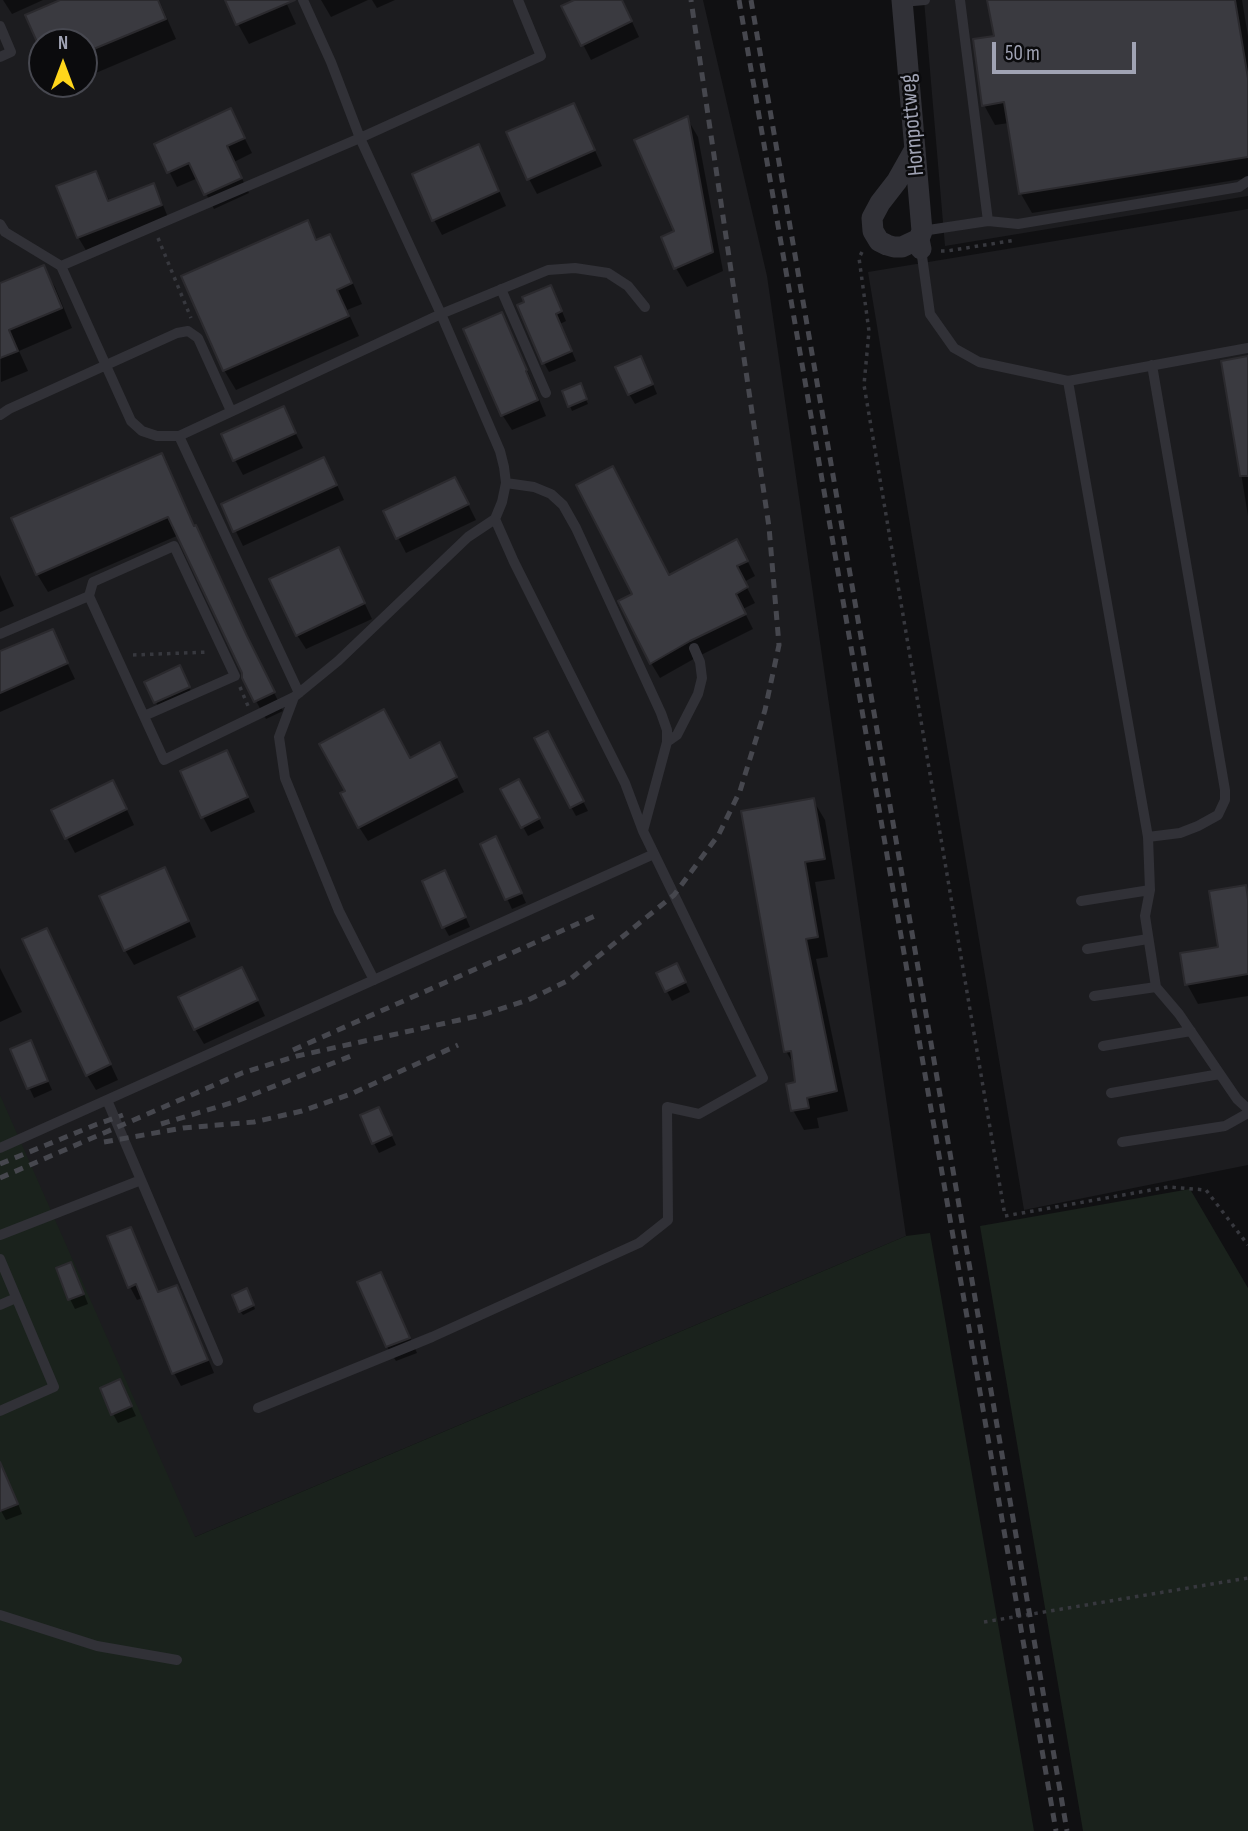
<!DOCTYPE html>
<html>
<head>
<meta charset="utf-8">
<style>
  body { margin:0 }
  #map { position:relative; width:1248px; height:1831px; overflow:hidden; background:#101012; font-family:"Sofia Sans Condensed",sans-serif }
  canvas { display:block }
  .north { position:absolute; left:28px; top:28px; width:70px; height:70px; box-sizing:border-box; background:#0b0b0d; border:2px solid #474850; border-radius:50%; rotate:0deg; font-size:19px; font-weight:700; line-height:28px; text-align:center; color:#a0a3b4 }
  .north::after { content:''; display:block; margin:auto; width:24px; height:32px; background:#ffd61b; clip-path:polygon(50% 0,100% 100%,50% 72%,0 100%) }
  .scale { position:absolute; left:992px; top:42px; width:144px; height:32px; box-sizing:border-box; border:4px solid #a0a3b4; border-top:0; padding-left:9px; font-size:21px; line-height:24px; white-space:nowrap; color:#a0a3b4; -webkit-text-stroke:5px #0b0b0d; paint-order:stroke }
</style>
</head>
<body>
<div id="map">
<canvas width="1248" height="1831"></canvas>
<div class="north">N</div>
<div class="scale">50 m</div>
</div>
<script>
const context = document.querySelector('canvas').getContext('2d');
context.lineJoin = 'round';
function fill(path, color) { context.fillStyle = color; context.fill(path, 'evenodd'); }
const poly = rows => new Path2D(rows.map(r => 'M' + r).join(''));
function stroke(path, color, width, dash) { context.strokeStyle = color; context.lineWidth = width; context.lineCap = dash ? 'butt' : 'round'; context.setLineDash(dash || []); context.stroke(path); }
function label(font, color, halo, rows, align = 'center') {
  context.font = font + ' "Sofia Sans Condensed",sans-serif'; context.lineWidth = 5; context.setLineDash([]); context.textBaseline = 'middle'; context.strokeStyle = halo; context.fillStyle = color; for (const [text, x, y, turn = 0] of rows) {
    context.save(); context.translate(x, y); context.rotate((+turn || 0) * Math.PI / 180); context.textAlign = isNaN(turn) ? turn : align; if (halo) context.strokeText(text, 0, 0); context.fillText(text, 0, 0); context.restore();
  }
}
fill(poly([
  [0,0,703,0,767,276,906,1236,195,1537,0,1663],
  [42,42,84,42,84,84,42,84],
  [924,0,1248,0,1248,196,945,246],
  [1248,209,1248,1165,1024,1210,868,272]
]), '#1c1c1f');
fill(poly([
  [0,1095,195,1537,906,1236,930,1233,1034,1831,0,1831],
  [1190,1189,1248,1288,1248,1831,1083,1831,980,1226]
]), '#1a221c');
fill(poly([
  [3,0,43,0,12,14],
  [64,0,159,0,176,39,84,78,84,42,42,42,42,50,27,16],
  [227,0,285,0,296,24,249,44,238,24],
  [321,0,368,0,331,17],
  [372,0,395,0,377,8],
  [578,0,622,0,639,37,591,60,564,7],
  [989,0,1242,0,1248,36,1248,178,1032,213,1021,194,1009,123,995,125,984,105,996,37],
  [231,111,252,153,234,162,249,193,214,209,198,178,177,187,156,145],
  [687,118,698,137,723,271,687,287,676,268,676,232],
  [581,120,602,166,537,194,529,179,508,133],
  [478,146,486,161,506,206,442,235,434,220],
  [96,173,110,202,153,185,161,200,169,220,87,252,78,237],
  [307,223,318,241,329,236,341,256,362,304,347,310,359,336,236,390,224,370],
  [43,267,55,287,72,328,19,351,28,371,1,382,0,285],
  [556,297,566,321,560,324,576,361,549,372,544,363],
  [502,314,510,329,546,416,512,430,503,416,465,330],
  [1248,358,1248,516,1223,362],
  [646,367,657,394,635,404,629,394],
  [582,390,588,404,572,411,564,392],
  [283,408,303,448,243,475,235,460],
  [161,455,171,473,195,528,206,546,256,656,283,711,266,719,256,701,179,535,48,592,37,574,13,519],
  [332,474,344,500,243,546,223,505],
  [463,494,476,520,406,553,385,512],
  [745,556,755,576,744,582,755,603,743,609,753,629,699,656,660,678,651,663,634,595,669,577],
  [346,564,372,619,306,649,297,635],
  [0,575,14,606,0,612],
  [52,631,75,679,0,712,0,653],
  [184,677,194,697,161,712,156,702],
  [553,743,588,811,576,816,571,807],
  [410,760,448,760,464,792,368,841,359,827],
  [234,767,255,812,211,832,203,817],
  [519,782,544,828,528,836,503,790],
  [121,797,134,825,75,853,67,838],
  [813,800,825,820,835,879,815,882,828,957,816,959,848,1111,817,1118,819,1128,804,1130,793,1110,797,1084,795,1067,786,1051,743,812],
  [482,845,501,848,526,903,512,909],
  [164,869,173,884,196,937,134,965,125,950],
  [450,882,470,927,449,936,444,927],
  [1245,887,1248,893,1248,996,1198,1004,1187,984,1220,948],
  [55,945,118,1080,96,1090,87,1075],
  [0,968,22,1012,0,1022],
  [658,974,682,975,690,992,672,1001],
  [250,984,265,1016,204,1044,195,1029],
  [12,1050,35,1052,52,1090,34,1098],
  [384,1119,396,1145,379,1153,374,1143],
  [130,1229,138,1242,159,1294,176,1287,184,1300,214,1373,181,1386,174,1373,143,1298,137,1300,130,1287],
  [71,1264,76,1274,88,1304,75,1309,70,1299],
  [359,1283,388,1289,417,1353,396,1361,387,1347],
  [249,1295,255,1309,243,1315,240,1311],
  [124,1391,136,1416,118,1423,113,1414],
  [0,1490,15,1496,22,1514,6,1520,0,1509]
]), '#0007');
const building = poly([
  [60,0,158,0,166,19,84,53,84,42,37,42,25,15,60,0],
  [225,0,295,0,236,25,225,0],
  [574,0,622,0,632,21,581,46,561,6,574,0],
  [987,0,1235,0,1248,78,1248,157,1019,194,1004,102,982,106,973,39,994,36,987,0],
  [574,103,595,150,527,180,506,132,574,103],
  [231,108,245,138,227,146,242,178,204,195,189,163,167,173,154,144,231,108],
  [688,116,713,252,674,269,661,237,674,231,634,140,688,116],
  [479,144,499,191,432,221,412,174,479,144],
  [96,171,108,201,154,183,162,205,77,238,56,186,96,171],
  [308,220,316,240,330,234,352,283,337,290,349,316,223,371,181,276,308,220],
  [44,265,62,308,9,330,18,351,0,358,0,283,44,265],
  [551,285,562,311,556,314,572,351,542,364,517,305,524,302,522,297,551,285],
  [502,312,527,370,526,371,538,400,501,416,463,329,502,312],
  [641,356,653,384,628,395,615,367,641,356],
  [1248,356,1248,476,1240,476,1221,361,1248,356],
  [581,383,587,399,568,407,562,391,581,383],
  [284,406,296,433,233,461,221,434,284,406],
  [162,453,194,526,196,525,247,636,275,692,254,702,242,678,242,673,168,517,36,575,11,518,162,453],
  [324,457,337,485,233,532,221,504,324,457],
  [613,466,669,575,737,539,748,561,737,566,748,587,736,594,746,614,690,641,650,664,618,601,632,594,576,485,613,466],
  [455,477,469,504,396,539,383,511,455,477],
  [339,547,365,603,296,636,269,579,339,547],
  [53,629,68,663,0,693,0,651,53,629],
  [180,665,190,687,154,703,144,682,180,665],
  [384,709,410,758,440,742,457,777,358,828,340,793,345,791,319,744,384,709],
  [548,731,584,801,570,808,534,738,548,731],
  [227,750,248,797,201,818,180,771,227,750],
  [519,779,540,818,521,828,500,789,519,779],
  [113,780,127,809,65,839,51,810,113,780],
  [814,798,825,859,805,862,818,937,806,939,837,1091,807,1098,809,1108,791,1111,786,1084,795,1082,791,1051,784,1052,741,811,814,798],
  [496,836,522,893,505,900,480,844,496,836],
  [165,867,189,921,124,951,99,896,165,867],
  [445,870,466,917,442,928,422,881,445,870],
  [1246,885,1248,899,1248,974,1185,985,1180,953,1218,947,1209,891,1246,885],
  [47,928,111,1064,86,1076,22,939,47,928],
  [677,963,686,982,665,992,656,973,677,963],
  [242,967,258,1000,194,1030,178,997,242,967],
  [31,1040,48,1081,27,1089,10,1049,31,1040],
  [379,1107,392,1135,372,1144,360,1115,379,1107],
  [131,1227,158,1292,177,1285,208,1360,172,1374,136,1284,128,1288,107,1236,131,1227],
  [71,1262,84,1294,68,1300,56,1268,71,1262],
  [381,1272,410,1338,386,1347,357,1282,381,1272],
  [247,1288,254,1305,239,1312,232,1295,247,1288],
  [120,1379,132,1406,111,1415,100,1388,120,1379],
  [0,1462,18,1504,0,1511,0,1462]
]);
fill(building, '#3a3a40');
stroke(building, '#2b2a2e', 2);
stroke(poly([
  [158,238,191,318],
  [941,251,947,251,1016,240],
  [862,252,859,258,869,331,864,385,1005,1216,1168,1187,1206,1190,1248,1245],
  [133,655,209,652],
  [240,687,248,706],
  [984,1622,1248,1578]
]), '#37383e', 3.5, [3.5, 5]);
stroke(poly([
  [518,0,541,56,360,138,61,266,131,421,142,431,157,436,179,436,441,314,548,270,575,268,608,273,628,286,645,307],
  [902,2,925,0],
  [0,26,11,52,0,57],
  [988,221,1018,224,1239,187,1248,181],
  [0,224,5,232,61,266],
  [922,231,988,221,960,0],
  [921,249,930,314,954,348,979,362,1068,381,1248,348],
  [501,289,546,393],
  [1068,381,1148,837,1150,890,1145,916,1156,987,1179,1014,1237,1099,1248,1109],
  [0,415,9,409,177,333,188,331,198,338,231,411],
  [179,436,299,693],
  [506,483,534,487,551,494,563,505,576,528,661,713,667,730,667,742,643,831],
  [89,596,93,582,174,546,235,676,144,716],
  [0,634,89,596,164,760,294,697],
  [667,742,677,735,698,694,702,678,700,662,694,648],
  [1148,837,1180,833,1198,826,1218,815,1225,800,1225,790,1152,365],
  [1081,901,1150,890],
  [1087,949,1148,939],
  [374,980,339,911,285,778,279,737,294,697,338,661,468,537,495,519],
  [1094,996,1156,987],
  [1103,1046,1191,1031],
  [1111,1093,1220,1074],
  [107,1100,218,1361],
  [1122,1142,1225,1126,1248,1113],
  [0,1148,654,854],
  [0,1235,141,1180],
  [0,1259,54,1387,0,1411],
  [0,1305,16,1298],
  [258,1408,432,1337,639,1243,668,1220,667,1107,699,1114,763,1078,643,831,625,783,514,562,495,519,502,502,506,483,504,467,500,451,441,314,360,138,331,62,303,0],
  [0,1615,97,1646,177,1660]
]), '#313137', 10);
stroke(poly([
  [902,0,922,231,919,239,921,249],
  [915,149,897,181,880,203,872,218,873,231,879,241,887,245,894,247,902,247,919,239]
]), '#313137', 21);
stroke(poly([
  [739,0,1056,1831],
  [751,0,1067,1831],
  [293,1050,595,916],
  [161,1124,234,1102,351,1056],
  [104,1142,183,1128,254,1122,302,1111,351,1094,458,1045],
  [0,1164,95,1125,123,1115],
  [0,1178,242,1073,297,1056,482,1015,528,1000,569,980,674,895,719,834,740,791,765,710,779,645,769,527,691,0]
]), '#46474e', 5, [9, 7]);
label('23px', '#a0a3b4', '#0b0b0d', [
  ["Hornpottweg",913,125,-95]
]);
</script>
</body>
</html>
